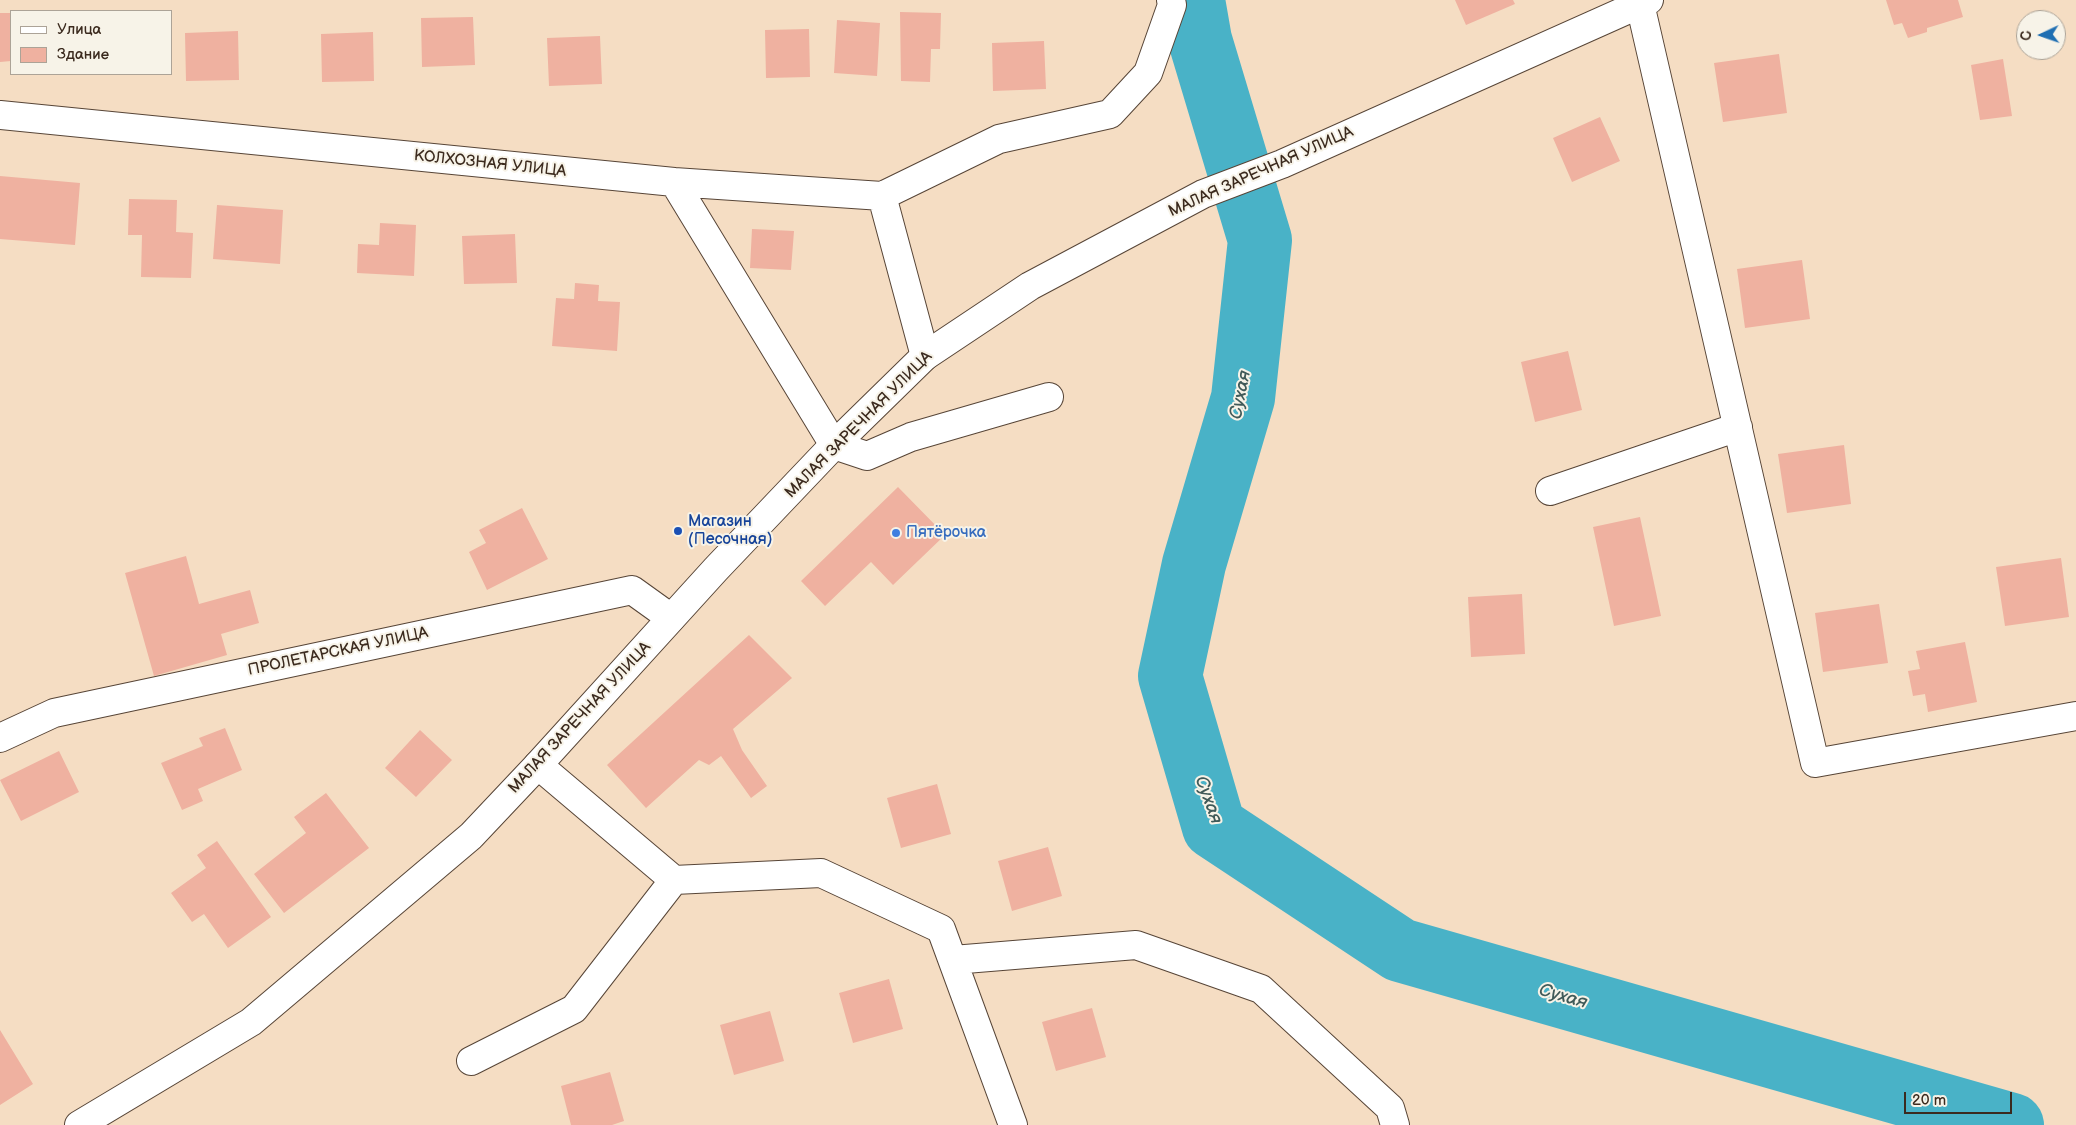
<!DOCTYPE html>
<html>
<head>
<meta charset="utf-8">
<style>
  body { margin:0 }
  #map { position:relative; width:2076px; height:1125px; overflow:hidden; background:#f5ddc3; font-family:"Balsamiq Sans",sans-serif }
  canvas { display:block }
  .legend { position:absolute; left:10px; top:10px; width:162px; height:65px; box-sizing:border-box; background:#f7f3e8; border:1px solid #aca397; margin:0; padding:6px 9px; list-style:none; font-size:15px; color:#3b2a1e }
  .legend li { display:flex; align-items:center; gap:10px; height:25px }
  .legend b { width:25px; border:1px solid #aca397 }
  .north { position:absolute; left:2016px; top:10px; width:50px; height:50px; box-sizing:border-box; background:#f7f3e8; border:1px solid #aca397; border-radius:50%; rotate:267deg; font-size:14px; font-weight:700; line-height:20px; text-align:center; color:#3b2a1e }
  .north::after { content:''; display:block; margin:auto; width:18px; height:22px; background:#1f6fb2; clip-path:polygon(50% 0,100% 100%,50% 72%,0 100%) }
  .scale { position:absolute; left:1904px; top:1092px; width:108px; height:22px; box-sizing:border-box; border:2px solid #3b2a1e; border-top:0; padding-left:6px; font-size:15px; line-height:18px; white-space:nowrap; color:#3b2a1e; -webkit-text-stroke:4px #f7f3e8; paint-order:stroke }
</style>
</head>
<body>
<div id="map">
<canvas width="2076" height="1125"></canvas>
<ul class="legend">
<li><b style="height:6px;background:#fff"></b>Улица</li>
<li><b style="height:14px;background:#efb1a0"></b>Здание</li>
</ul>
<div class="north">С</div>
<div class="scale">20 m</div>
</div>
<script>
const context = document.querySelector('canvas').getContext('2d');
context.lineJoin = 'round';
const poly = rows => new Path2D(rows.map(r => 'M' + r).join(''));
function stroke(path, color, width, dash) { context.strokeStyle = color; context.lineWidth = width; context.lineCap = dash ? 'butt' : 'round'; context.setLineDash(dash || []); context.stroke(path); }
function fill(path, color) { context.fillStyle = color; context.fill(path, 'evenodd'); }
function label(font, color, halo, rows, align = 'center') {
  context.font = font + ' "Balsamiq Sans",sans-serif'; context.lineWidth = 4; context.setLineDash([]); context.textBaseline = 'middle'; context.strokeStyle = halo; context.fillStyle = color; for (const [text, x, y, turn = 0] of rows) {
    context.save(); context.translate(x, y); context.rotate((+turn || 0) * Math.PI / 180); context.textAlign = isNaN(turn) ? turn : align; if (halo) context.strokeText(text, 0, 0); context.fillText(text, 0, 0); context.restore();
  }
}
stroke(poly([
  [1193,0,1200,40,1260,240,1243,398,1194,564,1170,676,1214,827,1400,950,2012,1125]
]), '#49b2c7', 64);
fill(poly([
  [1455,0,1513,0,1515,4,1466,25],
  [1886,0,1958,0,1963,17,1927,28,1927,32,1908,38,1902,23,1894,25],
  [900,12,941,13,940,49,931,49,930,82,901,81],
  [0,13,11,13,11,61,0,62],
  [473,17,475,65,422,67,421,18],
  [837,20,880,23,877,76,834,73],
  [809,29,810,77,766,78,765,30],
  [238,31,239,80,186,81,185,33],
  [373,32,374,81,322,82,321,34],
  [600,36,602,84,549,86,547,38],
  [1044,41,1046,89,993,91,992,43],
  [1779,54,1787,113,1723,122,1714,63],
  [2003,59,2012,116,1980,120,1971,65],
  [1600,117,1620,161,1572,182,1553,138],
  [0,176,80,183,75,245,0,239],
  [129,199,177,200,176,232,193,233,191,278,141,277,142,235,128,235],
  [217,205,283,210,280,264,213,259],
  [380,223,416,225,414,276,357,273,358,244,379,245],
  [752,229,794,231,791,270,750,268],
  [515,234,517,283,464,284,462,236],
  [1802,260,1810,319,1745,328,1737,269],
  [575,283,599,285,598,301,620,302,617,351,552,346,556,298,574,299],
  [1568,351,1582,410,1535,422,1521,362],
  [1844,445,1851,504,1787,513,1778,454],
  [898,487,945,535,893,585,871,562,825,606,801,581],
  [522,508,548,559,487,590,469,552,486,543,479,530],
  [1640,517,1661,616,1614,626,1593,527],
  [186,556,199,604,250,590,259,623,221,634,227,655,154,676,125,573],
  [2061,558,2069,617,2005,626,1996,567],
  [1522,594,1525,654,1471,657,1468,597],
  [1879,604,1888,663,1823,672,1815,613],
  [749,635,792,678,733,729,742,750,767,786,751,798,721,756,709,765,699,760,646,808,607,765],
  [1965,642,1977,702,1928,712,1925,694,1913,696,1908,671,1920,669,1916,651],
  [225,728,242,770,198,789,203,801,182,810,161,763,203,746,199,738],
  [420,730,452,760,416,797,385,768],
  [59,751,79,792,21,821,0,780],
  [937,784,951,834,901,848,887,798],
  [326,793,369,848,284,913,254,874,306,833,294,817],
  [217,841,271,917,228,948,204,914,192,922,171,893,206,868,197,855],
  [1048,847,1062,896,1012,911,998,861],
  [889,979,903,1029,853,1043,839,993],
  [1092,1008,1106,1057,1056,1071,1042,1022],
  [770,1011,784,1061,734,1075,720,1025],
  [0,1030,33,1084,0,1105],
  [610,1072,624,1121,612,1125,571,1125,561,1086]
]), '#efb1a0');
const minor = poly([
  [1640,4,1815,763,2076,716],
  [0,115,674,182,834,445,867,456,911,437,1049,397],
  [674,182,882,196,999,139,1110,114,1148,73,1172,5,1171,0],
  [882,196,925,356],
  [1550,491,1738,427],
  [0,738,54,713,632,590,671,618],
  [538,765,674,880,821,873,941,929,1013,1125],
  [953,960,1136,945,1261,989,1390,1108,1395,1125],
  [471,1061,574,1009,674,880]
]);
const major = poly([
  [79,1125,251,1022,471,836,538,765,716,569,834,445,925,356,1030,286,1203,194,1282,164,1649,0]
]);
stroke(minor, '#574537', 30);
stroke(major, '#574537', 30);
stroke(minor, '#fff', 28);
stroke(major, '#fff', 28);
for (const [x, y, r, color] of [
  [678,531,5,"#1a4fb4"],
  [896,533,5,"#3f7fe0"]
]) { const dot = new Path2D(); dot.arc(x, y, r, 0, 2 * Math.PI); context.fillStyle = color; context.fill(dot); stroke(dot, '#f7f3e8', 2); }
label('16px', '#3b2a1e', '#f7f3e8', [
  ["КОЛХОЗНАЯ УЛИЦА",490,164,6],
  ["МАЛАЯ ЗАРЕЧНАЯ УЛИЦА",1261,172,-24],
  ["МАЛАЯ ЗАРЕЧНАЯ УЛИЦА",859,425,-45],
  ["ПРОЛЕТАРСКАЯ УЛИЦА",338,652,-12],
  ["МАЛАЯ ЗАРЕЧНАЯ УЛИЦА",580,718,-47]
]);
label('16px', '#164399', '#f7f3e8', [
  ["Магазин",688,522],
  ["(Песочная)",688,540]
], 'left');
label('16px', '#366cbe', '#f7f3e8', [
  ["Пятёрочка",906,533]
], 'left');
label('italic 18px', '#405a59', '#f7f3e8', [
  ["Сухая",1241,395,-79],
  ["Сухая",1208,800,70],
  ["Сухая",1563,997,16]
]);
</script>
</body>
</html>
